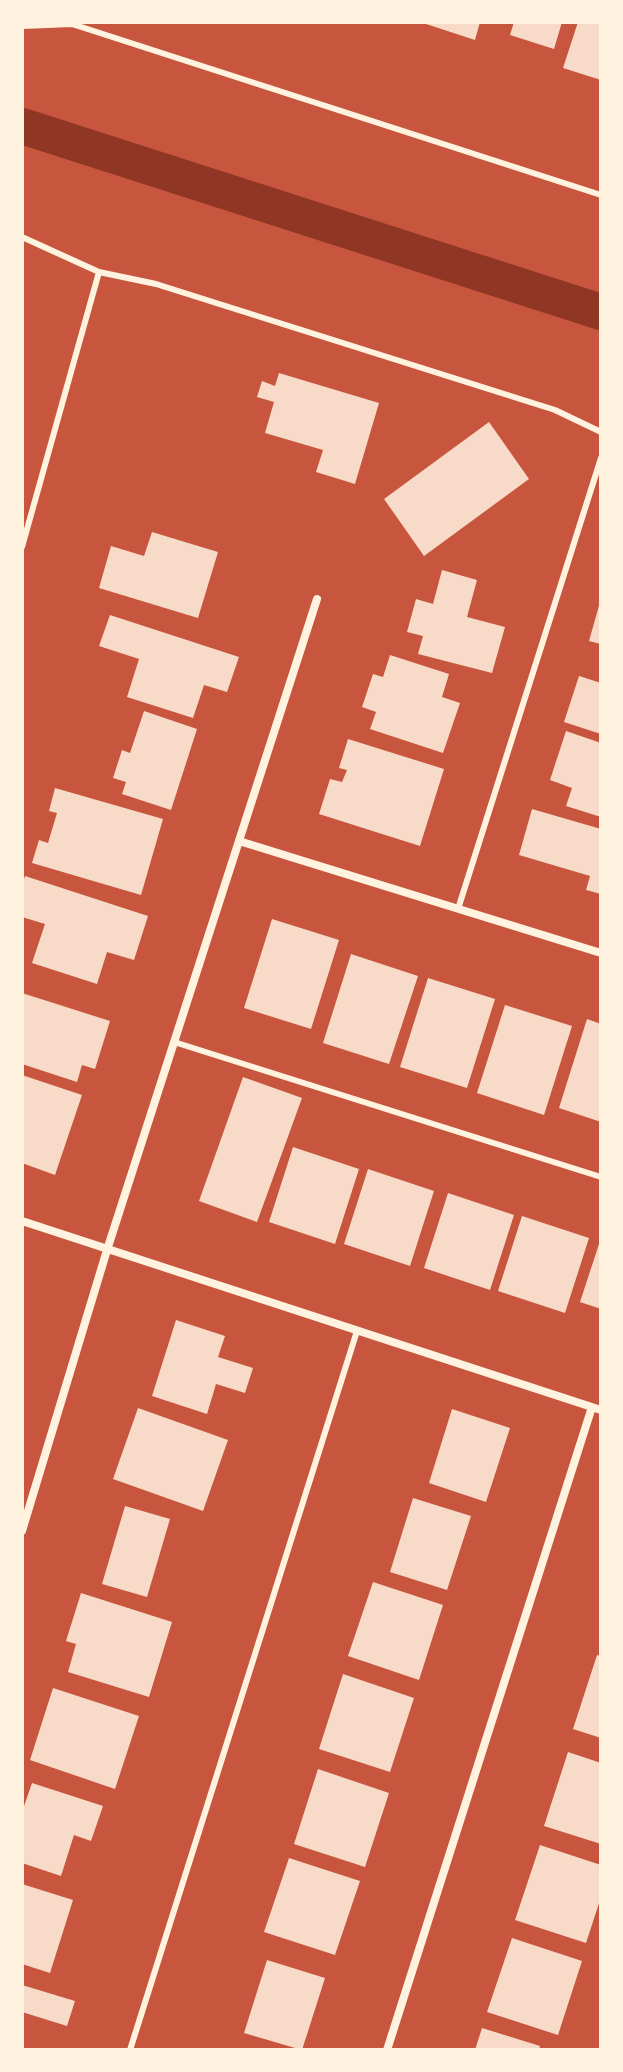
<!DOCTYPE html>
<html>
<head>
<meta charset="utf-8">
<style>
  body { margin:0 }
  #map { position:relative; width:623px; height:2072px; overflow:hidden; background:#c8553d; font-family:Roboto,sans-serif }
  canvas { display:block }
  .frame { position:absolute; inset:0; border:24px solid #fff3e0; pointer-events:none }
</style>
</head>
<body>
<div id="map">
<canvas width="623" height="2072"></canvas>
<div class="frame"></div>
</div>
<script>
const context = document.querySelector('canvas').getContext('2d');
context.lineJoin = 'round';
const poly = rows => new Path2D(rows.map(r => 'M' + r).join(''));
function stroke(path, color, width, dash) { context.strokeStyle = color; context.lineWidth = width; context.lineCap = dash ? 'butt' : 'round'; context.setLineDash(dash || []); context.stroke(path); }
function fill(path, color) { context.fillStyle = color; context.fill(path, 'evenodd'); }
stroke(poly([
  [22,126,601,312]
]), '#8f3625', 36);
fill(poly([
  [420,22,480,22,475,40],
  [514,22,562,22,554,49,510,35],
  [578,22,601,22,601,80,563,68],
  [279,373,379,403,355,484,316,472,323,450,265,433,274,402,257,397,262,381,275,386],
  [489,422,529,479,424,556,384,499],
  [152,532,218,552,198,618,99,588,111,546,144,556],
  [442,570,477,580,467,617,505,627,492,673,418,654,423,636,407,632,416,599,433,604],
  [600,602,601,602,601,644,589,641],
  [110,615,239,657,227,692,204,685,193,718,127,697,139,659,99,646],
  [390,655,449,674,442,697,460,703,443,753,370,729,376,712,362,707,373,674,383,677],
  [579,676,601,683,601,734,564,722],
  [144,711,197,729,171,810,122,794,126,782,113,778,122,750,130,753],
  [566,731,601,743,601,817,566,806,572,788,550,780],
  [348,739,444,769,420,846,319,814,330,779,342,782,347,770,339,768],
  [55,788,163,819,141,895,32,863,39,840,48,843,57,813,49,811],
  [532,809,601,829,601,894,586,890,590,876,519,855],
  [25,876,148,916,134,960,107,952,97,984,32,963,45,924,22,917,22,886],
  [272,919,339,940,311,1029,244,1008],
  [351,954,418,976,389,1064,323,1043],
  [428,978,495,999,467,1088,400,1067],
  [22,993,110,1021,95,1069,82,1065,77,1082,22,1064],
  [505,1005,572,1026,544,1115,477,1093],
  [587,1019,601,1024,601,1122,559,1108],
  [22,1075,82,1095,55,1175,22,1163],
  [243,1077,302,1098,257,1222,199,1201],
  [293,1147,359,1169,335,1244,269,1222],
  [368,1169,434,1191,410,1266,344,1244],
  [448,1193,514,1215,490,1290,424,1268],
  [522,1216,589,1238,565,1313,498,1291],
  [600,1241,601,1241,601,1309,580,1302],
  [176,1320,225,1336,218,1357,253,1368,245,1393,216,1384,207,1414,152,1396],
  [138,1408,228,1440,203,1511,113,1479],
  [452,1409,510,1428,486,1502,429,1483],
  [413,1498,471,1516,447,1590,390,1572],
  [125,1506,170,1519,147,1597,102,1584],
  [373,1582,443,1605,419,1680,348,1656],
  [81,1593,172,1622,149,1697,68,1672,76,1644,66,1641],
  [597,1655,601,1656,601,1738,573,1729],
  [343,1674,414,1698,390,1772,319,1749],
  [53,1688,139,1716,115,1789,30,1760],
  [568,1752,601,1763,601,1844,544,1826],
  [318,1769,389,1793,365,1867,294,1844],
  [32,1783,103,1806,91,1841,74,1835,61,1876,22,1863,22,1812],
  [540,1845,601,1865,601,1897,586,1943,515,1920],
  [289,1858,360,1881,335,1955,264,1932],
  [22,1884,73,1900,50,1973,22,1964],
  [512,1938,582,1961,558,2035,487,2012],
  [267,1960,325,1978,302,2050,244,2033],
  [22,1985,75,2001,67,2026,22,2012],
  [482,2028,540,2046,539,2050,475,2050]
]), '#f7dbc8');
stroke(poly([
  [22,26,72,24,601,195],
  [22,237,99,272,156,284,555,410,601,432],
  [22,547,99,272],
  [458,909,601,458],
  [174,1042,601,1177],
  [130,2050,357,1331]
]), '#fff3e0', 6);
stroke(poly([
  [239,841,601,953],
  [22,1221,601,1410],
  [22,1531,107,1250,317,599],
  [387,2050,592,1407]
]), '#fff3e0', 8);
</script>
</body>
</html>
